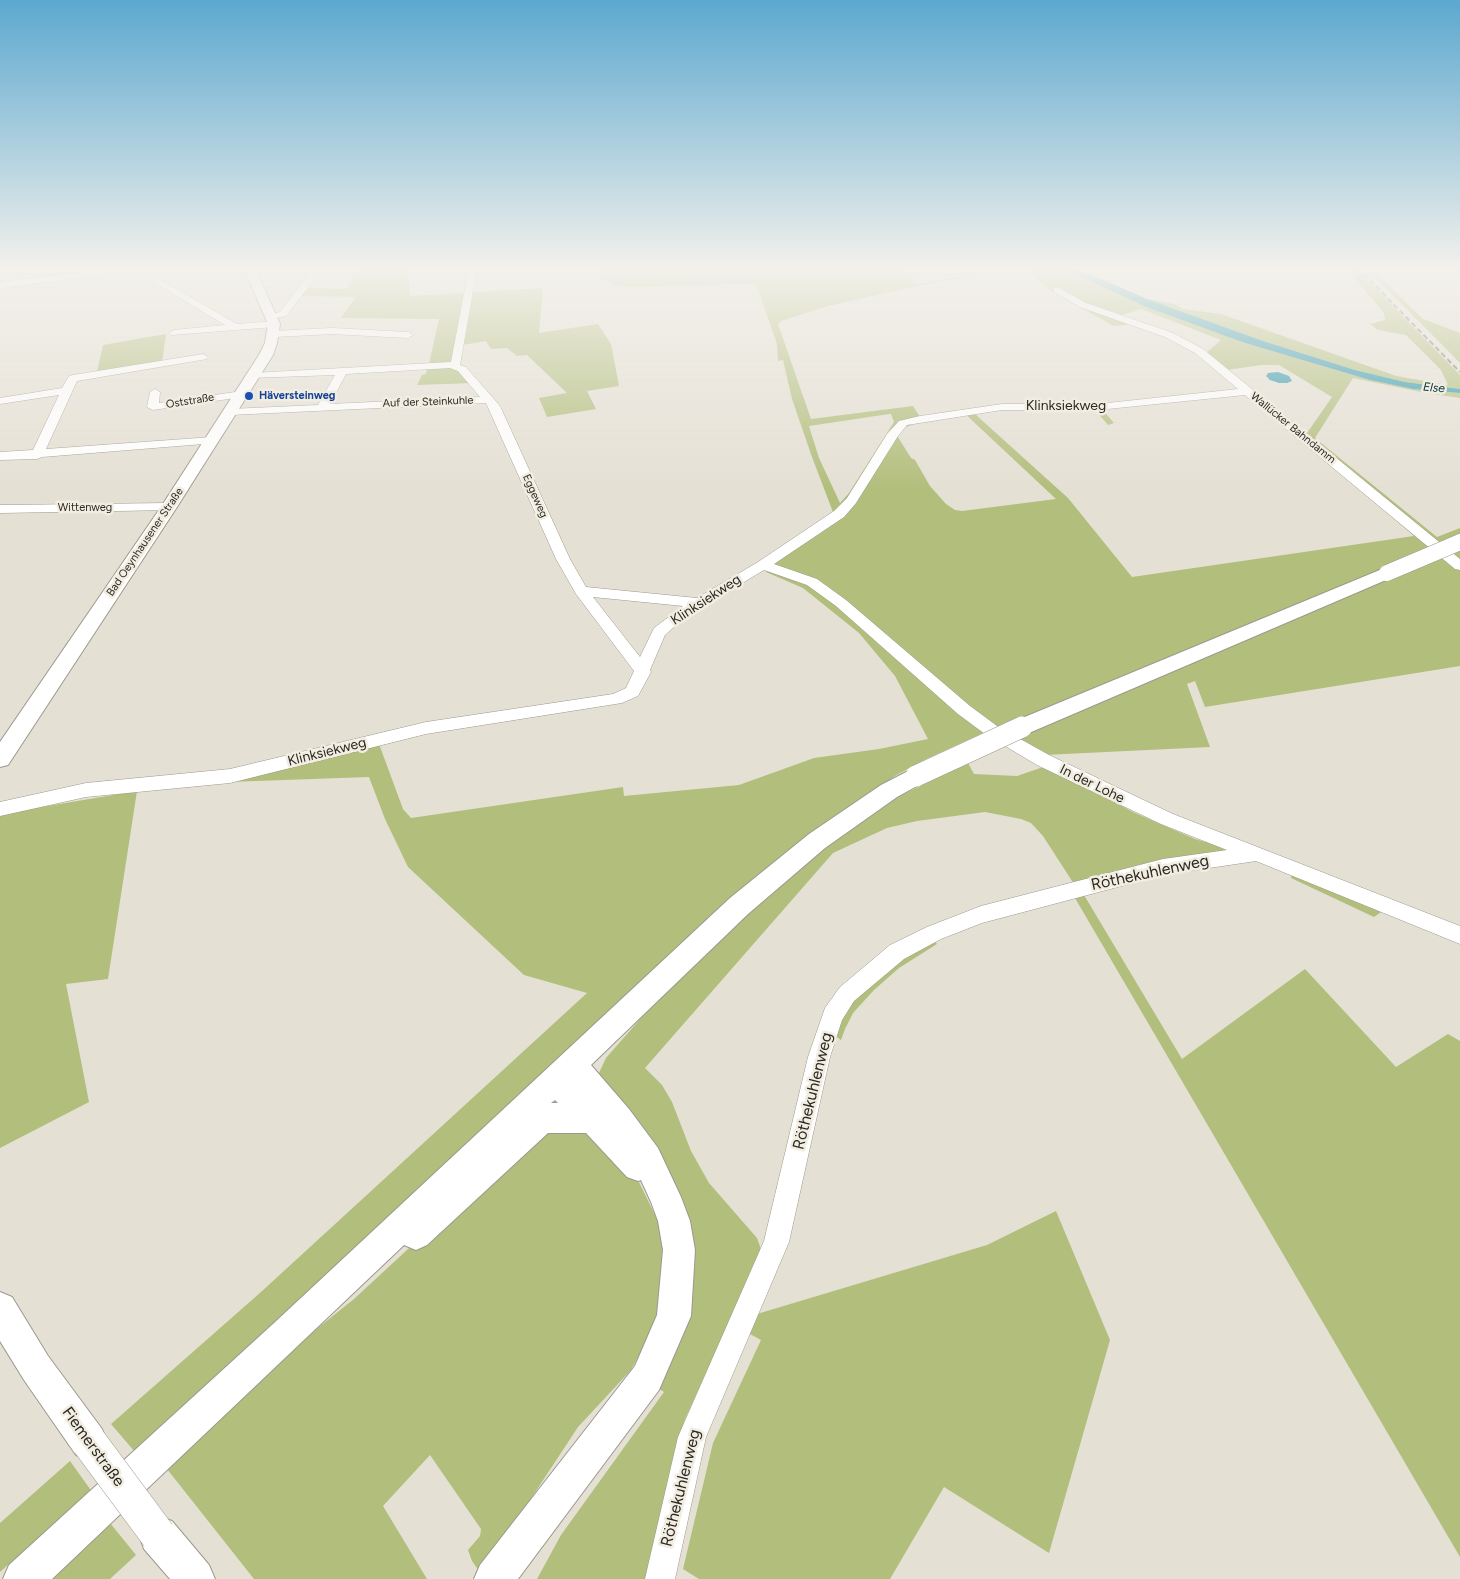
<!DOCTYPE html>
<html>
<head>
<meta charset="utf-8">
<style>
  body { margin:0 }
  canvas { display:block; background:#e5e0d4 }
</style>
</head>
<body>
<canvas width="1460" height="1579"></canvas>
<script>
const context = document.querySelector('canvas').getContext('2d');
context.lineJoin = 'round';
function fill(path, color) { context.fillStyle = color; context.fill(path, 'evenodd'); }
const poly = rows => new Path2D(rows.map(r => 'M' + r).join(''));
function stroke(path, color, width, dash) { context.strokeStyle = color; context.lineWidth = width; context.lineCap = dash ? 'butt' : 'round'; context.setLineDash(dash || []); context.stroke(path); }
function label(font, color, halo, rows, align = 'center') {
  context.font = font + ' Figtree,sans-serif'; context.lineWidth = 5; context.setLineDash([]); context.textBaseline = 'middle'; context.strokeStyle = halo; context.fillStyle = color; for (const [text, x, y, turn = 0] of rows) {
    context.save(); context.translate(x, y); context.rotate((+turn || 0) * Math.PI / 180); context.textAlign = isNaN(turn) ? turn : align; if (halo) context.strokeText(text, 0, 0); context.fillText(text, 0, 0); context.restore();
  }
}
fill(poly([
  [360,268,408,268,410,296,543,288,539,333,598,324,611,344,619,386,587,391,596,409,547,417,539,398,567,393,527,355,517,356,507,348,491,349,486,341,462,345,460,365,429,364,439,319,341,318,356,297,300,296,307,288,346,289],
  [599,268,907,268,916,284,1014,268,922,285,828,306,781,321,778,324,811,419,913,406,920,417,909,421,912,425,902,428,896,434,911,458,915,460,930,486,946,504,955,510,962,511,1056,499,962,411,1098,406,1252,389,1307,433,1332,397,1279,365,1261,365,1227,370,1206,353,1221,340,1141,309,1119,316,1136,324,1114,326,1052,292,1024,268,1062,268,1111,291,1194,324,1202,326,1245,343,1370,380,1413,389,1460,393,1460,398,1426,393,1353,378,1315,438,1437,537,1460,528,1460,666,1205,707,1195,681,1187,684,1210,747,1044,755,985,732,924,760,895,776,810,834,752,881,410,1201,135,1452,111,1424,261,1292,587,993,524,975,408,867,385,819,369,777,228,782,379,744,403,809,411,818,623,787,624,796,739,785,814,758,879,749,928,739,895,676,859,633,803,588,766,572,781,556,836,520,812,457,792,399,783,360,778,361,777,344,756,284,628,287,616,285,600,278],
  [1247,394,1252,396,1414,536,1132,577,1068,498,975,414,1001,410,1095,410,1108,425,1114,423,1102,409],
  [889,414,891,414,894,422,849,493,840,503,819,458,809,426],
  [1346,268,1356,268,1460,375,1460,389,1405,382,1355,370,1263,341,1147,299,1174,304,1183,309,1221,314,1396,376,1448,385,1441,370,1406,335,1378,330,1370,324,1385,320,1384,313],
  [1366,268,1371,268,1423,319,1460,333,1460,363],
  [166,334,162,363,97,372,103,345],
  [453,367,473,383,417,385,422,375,426,374,427,368],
  [968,763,974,774,1017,776,1046,766,1135,813,1195,839,1236,851,1074,884,1043,836,1031,823,1021,819,985,812,917,821,887,828,833,853,645,1068,662,1085,672,1102,691,1151,709,1183,757,1238,762,1252,685,1419,650,1579,537,1579,561,1535,664,1392,653,1385,693,1261,604,1088,599,1073,606,1058,642,1017,777,884,811,856,895,798],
  [137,791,108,979,66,984,89,1102,0,1148,0,814],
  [1292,874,1384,910,1374,917,1291,878],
  [1084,895,1182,1059,1305,969,1396,1067,1448,1034,1460,1041,1460,1557,1075,898],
  [934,940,937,944,899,968,874,990,853,1013,845,1029,841,1040,834,1035,854,999,901,957],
  [588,1127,638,1180,659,1223,665,1262,660,1316,631,1370,578,1427,532,1497,517,1534,479,1571,472,1561,468,1550,480,1536,481,1529,430,1455,383,1506,427,1579,254,1579,167,1469,304,1339,354,1299,531,1135],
  [1056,1211,1110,1340,1049,1553,944,1487,890,1579,699,1579,683,1569,713,1443,761,1340,748,1333,757,1314,987,1245],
  [70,1461,95,1496,37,1539,0,1572,0,1523],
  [110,1523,136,1555,110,1579,50,1579]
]), '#b2be7c');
fill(poly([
  [1062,268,1076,268,1147,299,1263,341,1355,370,1405,382,1460,389,1460,393,1413,389,1370,380,1245,343,1144,306],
  [1278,372,1289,376,1292,381,1287,383,1279,383,1270,380,1266,376,1268,373]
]), '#2b95aa');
const minor = poly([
  [115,268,144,268,143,270,237,324,274,321,279,324,274,327,171,335,169,333,174,330,225,325,135,271,0,288,0,282,115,268],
  [314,268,323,268,286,316,269,319,269,315,280,312,314,268],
  [469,268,477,268,460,365,466,367,500,406,570,559,586,587,697,598,758,562,834,511,847,498,887,434,899,421,920,416,1002,404,1098,404,1238,389,1195,353,1165,337,1080,307,1054,292,1054,288,1057,287,1086,303,1173,333,1203,349,1460,559,1460,570,1455,569,1245,395,1098,410,1002,410,907,425,898,436,856,503,844,517,774,564,817,579,846,600,970,706,997,726,1049,755,1173,814,1460,926,1460,944,1256,861,1163,875,982,923,941,939,904,959,854,1001,842,1020,830,1057,789,1242,706,1437,675,1579,645,1579,678,1437,764,1241,808,1057,825,1008,840,987,890,945,927,927,981,906,1163,859,1227,850,1161,824,1037,765,985,734,958,714,836,606,807,585,764,570,684,618,665,635,650,670,651,672,638,696,622,703,426,734,230,783,86,797,0,816,0,802,86,783,230,769,426,722,613,694,626,688,634,671,576,594,556,559,486,403,230,415,224,412,230,409,318,405,335,375,249,378,248,376,249,374,253,373,451,362,469,268],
  [450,368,458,371,480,397,330,404,346,374,450,368],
  [593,597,683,606,654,628,640,657,593,597],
  [332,328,408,332,413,335,408,338,332,334,274,337,269,334,274,331,332,328],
  [203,354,208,357,207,359,77,381,46,449,212,437,218,441,216,443,42,457,37,459,0,460,0,452,33,450,59,395,0,404,0,398,62,388,69,376,73,375,203,354],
  [155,389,160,392,159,403,242,391,247,394,242,397,153,410,147,407,150,392,155,389],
  [169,503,174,504,175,507,174,510,0,513,0,505,169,503]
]);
const major = poly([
  [244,268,255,268,280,324,277,343,273,355,177,507,8,765,0,767,0,742,161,507,259,355,265,343,268,324,244,268],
  [1387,567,1393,569,1396,573,1393,577,1029,733,1022,735,1015,733,1011,727,1015,721,1387,567],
  [916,767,924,770,927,776,924,782,897,797,825,848,748,914,591,1065,629,1109,658,1148,681,1197,690,1221,695,1250,691,1316,659,1390,518,1579,474,1579,480,1565,635,1366,657,1315,663,1250,658,1221,651,1202,641,1180,638,1181,627,1177,586,1133,548,1133,427,1245,416,1250,404,1245,52,1579,3,1579,9,1565,273,1324,730,898,809,834,881,785,916,767],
  [555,1100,558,1103,551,1103,555,1100],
  [0,1292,12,1297,48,1356,102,1429,107,1442,102,1455,89,1460,76,1455,24,1380,0,1341,0,1292],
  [158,1516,172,1521,209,1565,215,1579,170,1579,144,1549,139,1535,144,1521,158,1516]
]);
stroke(minor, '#9d988e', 1);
stroke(major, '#9d988e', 2);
fill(minor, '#fff');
fill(major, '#fff');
stroke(poly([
  [1358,268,1460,372]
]), '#7f7c74', 2, [5.5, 3]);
const majorBridgeFar2 = poly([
  [1387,573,1460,542]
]);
const majorBridgeFar1 = poly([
  [916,776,1022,727]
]);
const majorBridge = poly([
  [89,1442,158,1535]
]);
stroke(majorBridgeFar2, '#9d988e', 17, []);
stroke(majorBridgeFar1, '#9d988e', 22, []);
stroke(majorBridge, '#9d988e', 36, []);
stroke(majorBridgeFar2, '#fff', 16);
stroke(majorBridgeFar1, '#fff', 21);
stroke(majorBridge, '#fff', 35);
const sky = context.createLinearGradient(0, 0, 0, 489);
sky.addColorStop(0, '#5ca8cf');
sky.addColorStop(0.55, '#f3f1ec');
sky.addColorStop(1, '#f3f1ec00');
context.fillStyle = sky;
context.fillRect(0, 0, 1460, 489);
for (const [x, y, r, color] of [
  [249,396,5,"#1a4fb4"]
]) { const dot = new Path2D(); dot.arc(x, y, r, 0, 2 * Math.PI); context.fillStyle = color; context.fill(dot); stroke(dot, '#f2ede1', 2); }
label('bold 11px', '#164399', '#f2ede1', [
  ["Häversteinweg",259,396]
], 'left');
label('11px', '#2a2824', '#f2ede1', [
  ["Oststraße",190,401,-9],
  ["Auf der Steinkuhle",428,402,-2],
  ["Wallücker Bahndamm",1293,428,39],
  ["Eggeweg",535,496,66],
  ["Wittenweg",85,508],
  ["Bad Oeynhausener Straße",145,542,-56]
]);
label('italic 12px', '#00313a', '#f2ede1', [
  ["Else",1434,388,5]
]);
label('14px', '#2a2824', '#f2ede1', [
  ["Klinksiekweg",1066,406],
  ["Klinksiekweg",706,600,-33],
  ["Klinksiekweg",327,752,-14],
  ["In der Lohe",1092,784,26]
]);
label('16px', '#2a2824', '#f2ede1', [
  ["Röthekuhlenweg",1150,873,-12],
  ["Röthekuhlenweg",813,1091,-76],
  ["Fiemerstraße",93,1447,54],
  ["Röthekuhlenweg",681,1488,-76]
]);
</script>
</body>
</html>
